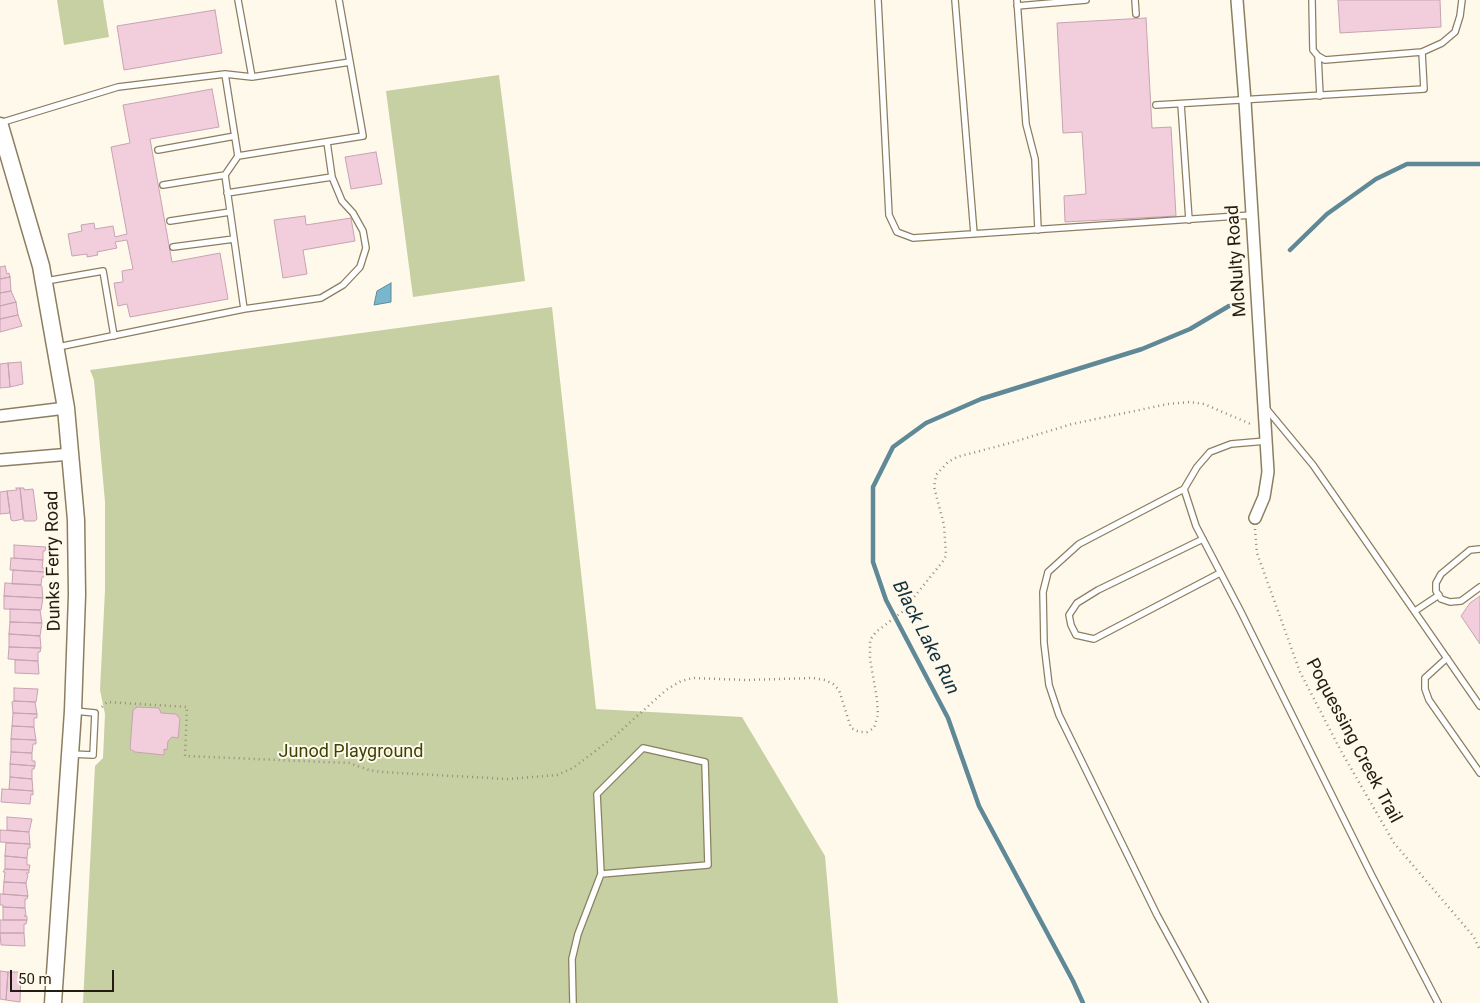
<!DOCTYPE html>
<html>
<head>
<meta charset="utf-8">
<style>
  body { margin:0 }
  #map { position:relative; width:1480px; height:1003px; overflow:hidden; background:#fff9ec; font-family:Roboto,sans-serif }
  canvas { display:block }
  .scale { position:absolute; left:10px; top:970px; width:104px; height:22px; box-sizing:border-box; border:2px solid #231d11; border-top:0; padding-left:6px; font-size:15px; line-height:18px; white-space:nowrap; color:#231d11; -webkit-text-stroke:4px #fff9ec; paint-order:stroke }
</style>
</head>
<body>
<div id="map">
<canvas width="1480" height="1003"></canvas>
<div class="scale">50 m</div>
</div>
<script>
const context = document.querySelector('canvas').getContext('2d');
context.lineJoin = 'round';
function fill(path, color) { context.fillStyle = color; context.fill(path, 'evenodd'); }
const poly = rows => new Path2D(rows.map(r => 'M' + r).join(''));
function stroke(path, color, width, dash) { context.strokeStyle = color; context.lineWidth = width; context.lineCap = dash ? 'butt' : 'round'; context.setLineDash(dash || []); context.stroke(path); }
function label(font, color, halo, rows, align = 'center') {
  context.font = font + ' Roboto,sans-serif'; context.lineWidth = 4; context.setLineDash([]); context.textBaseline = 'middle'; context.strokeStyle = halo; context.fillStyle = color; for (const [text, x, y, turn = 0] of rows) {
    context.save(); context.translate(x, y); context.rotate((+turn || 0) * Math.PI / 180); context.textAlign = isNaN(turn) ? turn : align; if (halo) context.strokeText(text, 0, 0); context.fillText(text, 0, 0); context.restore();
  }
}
fill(poly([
  [57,0,103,0,109,37,64,45],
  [499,75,525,281,413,297,386,91],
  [552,307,596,709,742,717,825,856,838,1003,83,1003,95,766,103,758,105,714,100,690,105,590,105,502,94,380,90,370]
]), '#c7d0a2');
const water = poly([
  [391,283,391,302,374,305,377,291,391,283]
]);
fill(water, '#79b7cf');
stroke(water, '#5f8996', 1);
stroke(poly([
  [1290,250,1327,214,1376,179,1407,164,1480,164],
  [1083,1003,1073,981,979,806,948,718,886,600,873,562,873,487,893,447,926,423,981,399,1142,349,1190,329,1229,306]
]), '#5f8996', 4.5);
const building = poly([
  [1338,0,1440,0,1441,27,1340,33,1338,0],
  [215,10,222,53,124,70,117,26,215,10],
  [1146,18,1152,128,1171,127,1176,216,1065,222,1064,196,1086,194,1082,132,1063,133,1057,23,1146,18],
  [212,89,219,127,150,139,172,262,220,253,228,299,130,317,127,304,118,306,114,283,123,282,122,271,133,269,127,240,115,242,117,248,97,252,98,255,87,257,87,254,72,256,68,234,82,231,81,225,94,223,95,229,113,226,115,237,127,234,111,147,130,143,123,105,212,89],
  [376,152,382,184,351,189,345,157,376,152],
  [305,216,306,225,351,218,355,241,303,250,307,274,283,278,274,220,305,216],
  [5,266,7,274,9,273,10,277,0,279,0,267,5,266],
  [10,277,11,291,0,293,0,279,10,277],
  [11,291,16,302,0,306,0,293,11,291],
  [16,302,18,315,0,319,0,306,16,302],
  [18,315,22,326,0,332,0,319,18,315],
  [21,362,23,384,10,387,8,363,21,362],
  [8,363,10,387,0,388,0,364,8,363],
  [16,488,20,488,23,519,14,521,11,520,7,491,17,490,16,488],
  [20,488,24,488,24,490,33,489,37,519,35,521,24,521,20,488],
  [7,491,10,513,0,514,0,492,7,491],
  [14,545,46,547,45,551,43,551,43,560,14,558,14,545],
  [11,558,43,560,42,568,45,568,45,572,10,570,11,558],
  [13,570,45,572,44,577,42,577,41,585,12,584,13,570],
  [5,583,41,585,42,587,43,598,4,596,5,583],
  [4,596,43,598,41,610,4,609,4,596],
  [1480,596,1480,644,1461,616,1470,603,1480,596],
  [10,609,40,610,42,623,10,622,10,609],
  [10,622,42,623,40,636,9,634,10,622],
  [9,634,40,636,41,648,9,647,9,634],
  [9,647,41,648,40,652,38,652,38,661,8,659,9,647],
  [15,660,38,661,39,674,15,673,15,660],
  [14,688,38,689,36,702,14,701,14,688],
  [14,701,35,702,37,714,13,713,12,702,14,701],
  [137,707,159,708,161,713,176,714,180,719,178,738,172,737,168,741,167,750,164,749,164,755,135,752,130,749,133,710,137,707],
  [13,713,37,714,37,718,34,718,34,727,12,726,13,713],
  [12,726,34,727,36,740,11,739,12,726],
  [11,739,36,740,36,744,33,744,32,753,11,752,11,739],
  [11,752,32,753,32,761,35,761,35,766,10,764,11,752],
  [10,764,35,766,34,769,32,769,32,779,10,777,10,764],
  [10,777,32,779,33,791,9,789,10,777],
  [2,789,33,791,33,795,31,794,30,804,1,802,2,789],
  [7,817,32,819,29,832,7,830,7,817],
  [0,830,29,832,30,844,0,842,0,830],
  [6,843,30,844,30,848,28,848,27,858,5,856,6,843],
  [5,856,27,858,27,865,30,865,29,870,5,869,5,856],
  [5,869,29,870,29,873,26,873,28,875,26,883,4,882,5,872,3,872,5,869],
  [4,882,26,883,28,896,3,894,4,882],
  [0,894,28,896,27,899,25,899,25,908,3,907,3,905,0,905,0,894],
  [3,907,25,908,26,915,24,916,27,916,27,920,3,920,3,907],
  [0,920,27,920,26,924,24,924,24,933,0,933,0,920],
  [0,933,24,933,25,946,1,945,0,933],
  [0,971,8,972,6,1000,0,999,0,971],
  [8,972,21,972,20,1002,6,1000,8,972]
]);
fill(building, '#f2cedd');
stroke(building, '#c6a3b2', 1);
const lane = poly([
  [238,0,252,77],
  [878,0,889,215,897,232,913,238,1252,215],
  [955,0,974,234],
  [1017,0,1026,124,1035,159,1038,230],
  [1135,0,1136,14],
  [1017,6,1086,0],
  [1422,52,1442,43,1455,32,1460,16,1462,0],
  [1318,56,1320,96],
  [225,74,252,77,350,62,339,0],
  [1181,104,1189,220],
  [1156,105,1424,89,1422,52,1325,60,1318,56,1313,50,1312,0],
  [0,123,118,87,225,74,238,156,225,175,244,309,58,347],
  [158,150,235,136],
  [238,156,363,136,350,62],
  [163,185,225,175],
  [227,193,332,177,327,142],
  [170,221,230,212],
  [173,247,234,239],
  [46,281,103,271,114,336],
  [244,309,321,298,343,285,360,267,366,248,363,231,353,213,342,201,332,177],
  [1265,407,1313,465,1480,706],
  [1184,489,1196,526,1240,610,1372,876,1438,1003],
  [1203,539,1098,590,1077,603,1069,615,1071,625,1076,635,1094,639,1220,573],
  [1480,549,1470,550,1441,574,1436,583,1436,591,1441,599,1450,602,1461,601,1480,587],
  [1415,611,1439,595],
  [1447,658,1425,678,1425,689,1429,700,1480,773],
  [71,754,93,755,95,713,75,711],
  [573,1003,572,959,578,934,601,874,597,794,643,748,705,762,708,865,601,874],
  [1205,1003,1157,915,1059,715,1049,685,1044,643,1043,592,1048,572,1079,544,1184,489,1197,467,1210,452,1231,444,1266,441]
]);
const street = poly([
  [1237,0,1245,101,1268,472,1264,497,1255,518],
  [0,416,66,408],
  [0,460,71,454]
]);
const secondary = poly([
  [0,126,41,266,66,408,76,520,77,595,73,711,53,1003]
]);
stroke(lane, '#8c7e60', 8);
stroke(street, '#8c7e60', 14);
stroke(secondary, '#8c7e60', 19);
stroke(poly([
  [1255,529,1257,553,1300,672,1341,751,1394,843,1474,937,1480,950],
  [102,707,107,702,187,707,185,756,349,763,369,770,381,772,508,779,557,775,573,768,615,736,666,690,681,681,693,678,746,680,813,678,825,680,833,684,839,690,851,728,859,732,867,732,874,728,878,715,877,699,870,659,870,640,876,632,902,612,944,560,946,555,944,525,934,487,936,475,948,462,957,457,1010,443,1072,424,1168,404,1190,402,1204,404,1253,425]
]), '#928c7f', 2.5, [1, 4]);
stroke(lane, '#fff', 5.5);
stroke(street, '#fff', 11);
stroke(secondary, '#fff', 16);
label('18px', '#231d11', '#fff9ec', [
  ["McNulty Road",1237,261,-94],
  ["Dunks Ferry Road",54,561,-91],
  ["Poquessing Creek Trail",1353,741,62]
]);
label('18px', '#3b4302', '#fff9ec', [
  ["Junod Playground",351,752]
]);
label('italic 19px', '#13323d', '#fff9ec', [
  ["Black Lake Run",925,638,63]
]);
</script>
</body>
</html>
